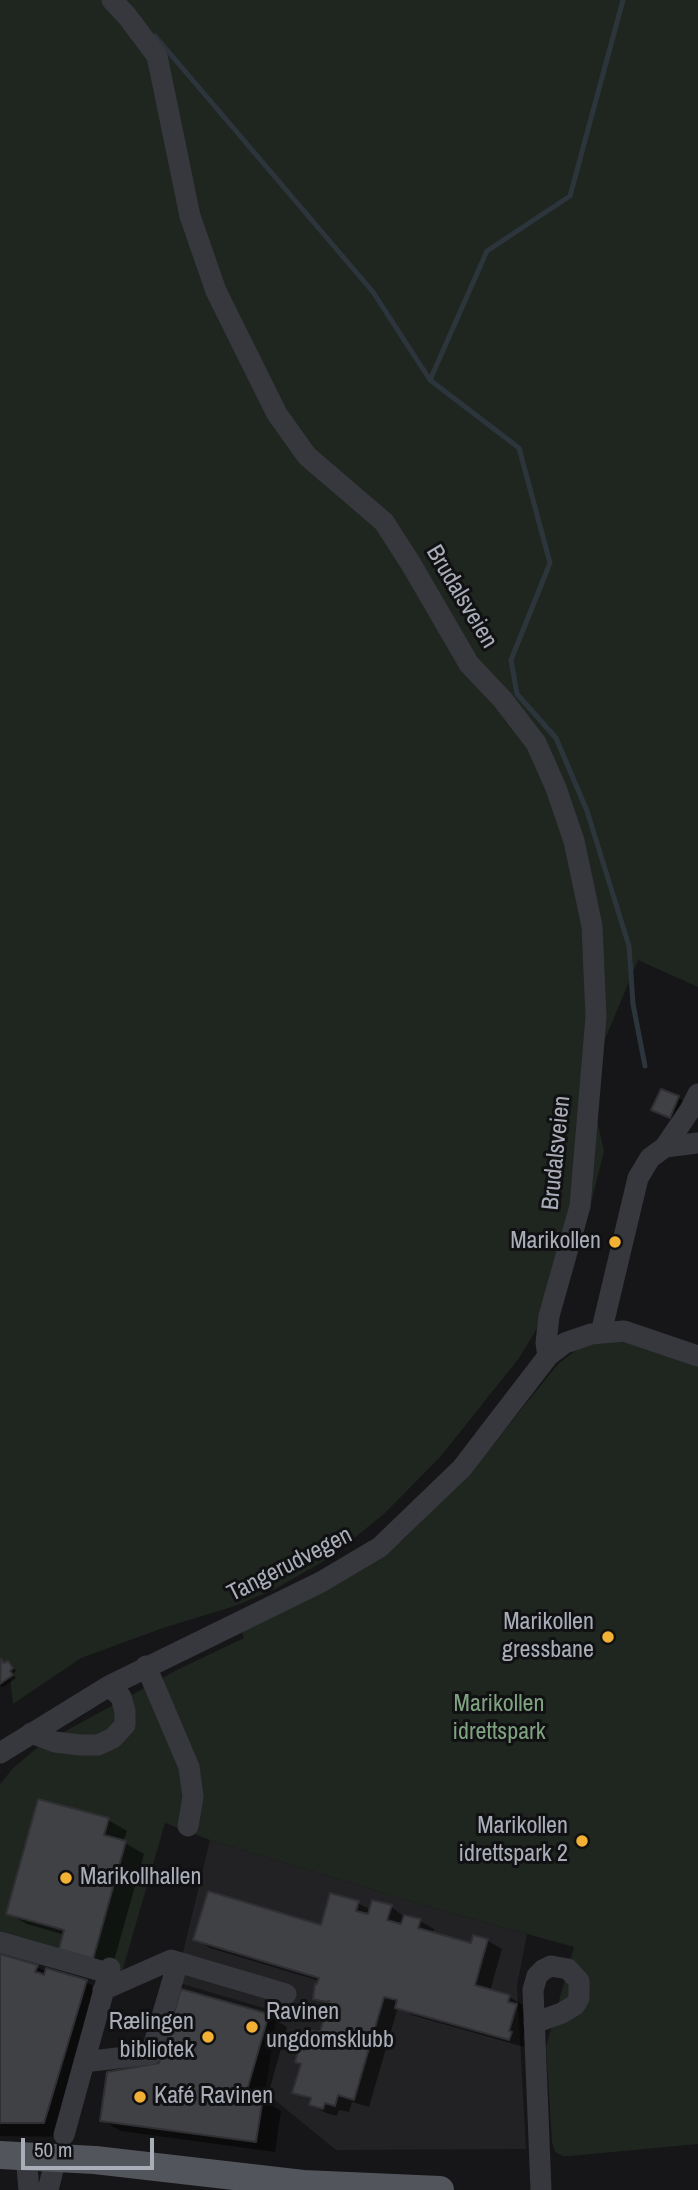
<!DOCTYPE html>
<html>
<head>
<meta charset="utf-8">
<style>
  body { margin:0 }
  #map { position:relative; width:698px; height:2190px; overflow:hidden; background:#161618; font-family:"Archivo Narrow",sans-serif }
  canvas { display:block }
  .scale { position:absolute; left:21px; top:2138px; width:133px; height:32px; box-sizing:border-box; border:4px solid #a8adb8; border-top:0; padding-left:9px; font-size:21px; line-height:24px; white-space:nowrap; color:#a8adb8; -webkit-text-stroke:5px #111113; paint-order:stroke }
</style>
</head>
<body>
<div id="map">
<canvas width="698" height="2190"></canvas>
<div class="scale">50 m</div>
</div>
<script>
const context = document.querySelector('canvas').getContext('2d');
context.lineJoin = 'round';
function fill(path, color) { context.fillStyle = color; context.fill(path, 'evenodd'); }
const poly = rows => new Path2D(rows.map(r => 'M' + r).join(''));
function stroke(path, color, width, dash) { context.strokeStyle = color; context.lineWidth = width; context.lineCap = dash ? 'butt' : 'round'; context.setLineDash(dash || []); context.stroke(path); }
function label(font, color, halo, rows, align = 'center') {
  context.font = font + ' "Archivo Narrow",sans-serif'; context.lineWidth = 6; context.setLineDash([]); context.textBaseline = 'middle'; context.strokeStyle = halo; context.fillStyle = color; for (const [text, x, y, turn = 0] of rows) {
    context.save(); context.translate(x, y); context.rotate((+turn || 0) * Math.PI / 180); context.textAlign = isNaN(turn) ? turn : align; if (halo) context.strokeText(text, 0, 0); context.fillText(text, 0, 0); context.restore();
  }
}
fill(poly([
  [210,1840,430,1907,527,1934,517,1986,526,2149,336,2150,265,2092,277,2012,176,1982]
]), '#222225');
fill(poly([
  [0,0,698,0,698,987,638,960,588,1080,604,1151,581,1244,546,1314,519,1358,441,1456,385,1513,331,1557,275,1589,235,1606,163,1628,81,1658,13,1704,9,1669,0,1667],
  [625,1340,698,1366,698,2144,570,2156,563,2156,555,2152,552,2142,546,2047,574,1947,430,1907,210,1840,165,1823,120,1979,0,1946,0,1784,14,1767,42,1744,177,1670,244,1638,241,1629,384,1554,403,1540,470,1473,558,1364,581,1346,598,1341]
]), '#1e261f');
fill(poly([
  [678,1098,687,1103,679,1122,663,1115],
  [2,1661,12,1665,16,1671,13,1674,16,1678,3,1687,0,1685],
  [108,1820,127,1831,123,1842,144,1854,112,1968,80,1959,65,1935,27,1924,8,1913],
  [358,1903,371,1910,391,1907,405,1917,420,1921,434,1929,433,1934,472,1945,474,1937,488,1941,502,1949,490,1991,509,1997,523,2005,522,2009,530,2014,523,2040,525,2042,524,2047,412,2015,398,2007,369,2107,352,2102,349,2112,339,2110,337,2116,326,2113,311,2105,312,2101,294,2092,306,2052,321,2034,330,2006,315,1998,320,1981,210,1948,195,1939,322,1928],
  [0,1956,37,1967,47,1972,86,1982,113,1997,71,2137,0,2136],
  [182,1991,269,2016,287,2027,266,2102,281,2111,275,2152,121,2131,102,2120,160,2064]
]), '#0007');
stroke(poly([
  [155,36,373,292,430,380,519,448,550,563,511,660,517,694,556,738,587,811,629,946,633,1004,645,1066],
  [430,380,487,251,570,196,623,0]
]), '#2c353c', 5);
const building = poly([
  [661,1089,679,1096,670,1118,651,1110,661,1089],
  [1,1659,4,1663,8,1661,13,1668,10,1671,13,1675,0,1684,1,1659],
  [38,1799,109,1818,104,1835,126,1841,93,1959,59,1949,64,1930,6,1914,38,1799],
  [208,1891,321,1925,330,1893,359,1901,356,1911,368,1914,372,1900,392,1905,387,1920,401,1924,404,1915,421,1919,418,1928,471,1943,473,1935,488,1939,475,1985,510,1995,508,2002,517,2004,509,2031,512,2032,509,2040,395,2008,397,2000,384,1997,354,2100,338,2095,335,2106,325,2103,323,2109,309,2105,311,2098,292,2093,301,2064,295,2062,299,2048,304,2050,310,2030,320,2032,329,2001,326,2002,313,1999,315,1984,317,1984,319,1978,193,1940,208,1891],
  [0,1954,38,1965,35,1972,40,1973,44,1975,46,1968,87,1980,44,2123,0,2123,0,1954],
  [181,1989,269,2014,245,2097,263,2098,256,2142,100,2121,107,2072,159,2063,181,1989]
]);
fill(building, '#404145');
stroke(building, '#303034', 2);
stroke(poly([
  [112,0,127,16,157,56,190,216,216,291,277,414,307,456,384,522,411,564,469,664,503,700,536,743,556,788,574,841,592,926,596,1017,580,1206,549,1316,546,1343,548,1356],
  [665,1147,698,1143],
  [601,1333,638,1178,650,1158,665,1147,690,1110,698,1094],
  [146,1666,189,1767,193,1797,188,1826],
  [31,1733,55,1742,80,1745,98,1745,113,1738,125,1725,125,1711,121,1697,109,1686],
  [0,1753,109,1686,321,1582,380,1547,462,1468,548,1356,565,1343,591,1334,624,1331,698,1356],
  [0,1942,108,1973],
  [103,1990,171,1960,286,1994],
  [534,2023,562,2013,575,2005,579,1998,579,1981,568,1969,551,1966,543,1970,537,1976,533,1990,541,2190],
  [84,2062,151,2054,178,1962],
  [64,2135,110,1968],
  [26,2156,29,2190],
  [48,2190,56,2158]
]), '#37383d', 21);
stroke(poly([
  [0,2155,95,2160,303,2184,440,2190]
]), '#53555c', 28);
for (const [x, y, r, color] of [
  [615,1242,7,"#f2b134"],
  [608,1637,7,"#f2b134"],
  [582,1841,7,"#f2b134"],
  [66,1878,7,"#f2b134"],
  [252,2027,7,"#f2b134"],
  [208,2037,7,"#f2b134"],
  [140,2097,7,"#f2b134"]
]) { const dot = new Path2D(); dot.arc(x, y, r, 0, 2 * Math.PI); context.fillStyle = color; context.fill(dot); stroke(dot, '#111113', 2.5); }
label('24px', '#a8adb8', '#111113', [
  ["Brudalsveien",461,597,59],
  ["Brudalsveien",557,1153,-84],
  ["Tangerudvegen",290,1565,-27]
]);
label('24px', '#a8adb8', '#111113', [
  ["Marikollen",601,1242],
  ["Marikollen",594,1623],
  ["gressbane",594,1651],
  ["Marikollen",568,1827],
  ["idrettspark 2",568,1855],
  ["Marikollhallen",80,1878,"left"],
  ["Ravinen",266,2013,"left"],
  ["ungdomsklubb",266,2041,"left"],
  ["Rælingen",194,2023],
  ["bibliotek",194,2051],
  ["Kafé Ravinen",154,2097,"left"]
], 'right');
label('24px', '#7fa381', '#111113', [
  ["Marikollen",499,1705],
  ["idrettspark",499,1733]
]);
</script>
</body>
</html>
